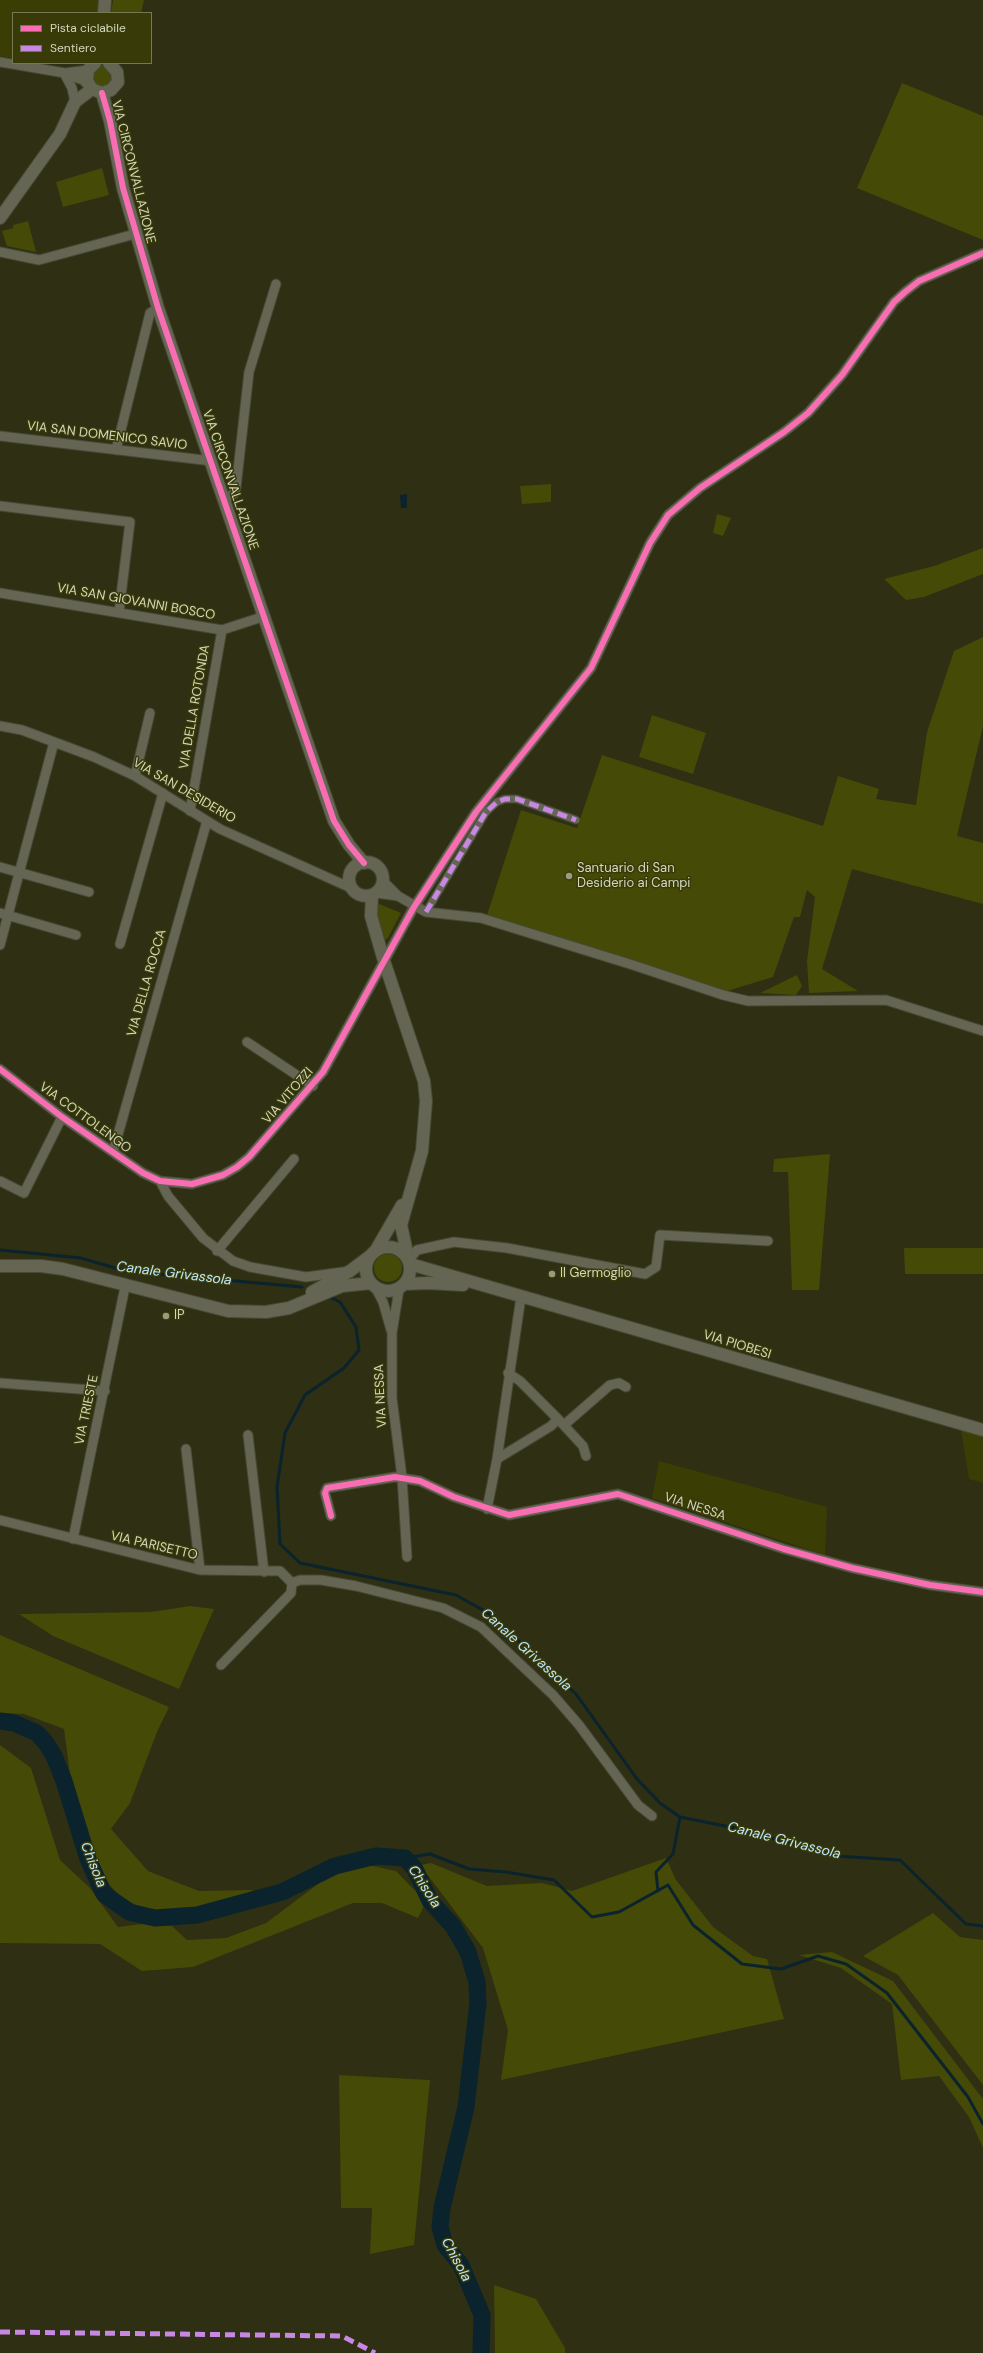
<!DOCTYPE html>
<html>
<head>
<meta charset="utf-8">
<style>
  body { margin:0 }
  #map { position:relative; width:983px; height:2353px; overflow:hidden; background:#2e2f13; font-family:"DM Sans",sans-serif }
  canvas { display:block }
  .legend { position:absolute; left:12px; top:12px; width:140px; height:52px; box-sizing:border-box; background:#383a08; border:1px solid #767950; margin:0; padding:5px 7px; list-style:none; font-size:12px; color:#d3d7bd }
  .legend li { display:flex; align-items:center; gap:8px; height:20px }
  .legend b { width:20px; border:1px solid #767950 }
</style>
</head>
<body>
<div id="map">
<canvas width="983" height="2353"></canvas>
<ul class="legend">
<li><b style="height:5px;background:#f96db3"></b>Pista ciclabile</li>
<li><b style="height:5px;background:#c787e3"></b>Sentiero</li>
</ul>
</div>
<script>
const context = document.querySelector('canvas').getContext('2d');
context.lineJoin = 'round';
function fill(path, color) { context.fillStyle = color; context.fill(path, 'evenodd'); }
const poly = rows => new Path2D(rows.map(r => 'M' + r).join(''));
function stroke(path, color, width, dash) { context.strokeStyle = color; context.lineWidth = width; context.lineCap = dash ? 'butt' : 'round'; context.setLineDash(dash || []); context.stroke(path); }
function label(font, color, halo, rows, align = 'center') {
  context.font = font + ' "DM Sans",sans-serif'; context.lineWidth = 3; context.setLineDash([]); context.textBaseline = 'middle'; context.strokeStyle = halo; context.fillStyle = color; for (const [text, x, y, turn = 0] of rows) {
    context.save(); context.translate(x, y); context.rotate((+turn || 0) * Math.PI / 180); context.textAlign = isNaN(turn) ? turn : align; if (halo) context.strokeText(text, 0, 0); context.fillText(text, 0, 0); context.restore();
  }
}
fill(poly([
  [0,0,100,0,98,13,13,13,13,58,0,56],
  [961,1430,983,1436,983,1483,969,1479],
  [659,1461,827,1507,825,1555,652,1498]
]), '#3b3e04');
fill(poly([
  [113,0,144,0,141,13,111,13],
  '91 76a11 11 0 1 1 22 0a11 11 0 1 1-22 0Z',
  [902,83,983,116,983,240,857,188],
  [102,168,109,195,63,207,56,182],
  [28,221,36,252,7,246,2,231,13,228,13,225],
  [551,484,551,502,522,504,520,486],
  [717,514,731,518,723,536,713,533],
  [983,548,983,574,924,597,906,600,884,579,934,566],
  [983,637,983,726,957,836,983,843,983,904,852,869,822,969,858,991,809,993,807,961,815,897,807,890,800,917,794,917,773,977,724,992,487,915,521,810,577,828,602,755,823,826,838,776,879,789,876,799,916,805,927,732,954,651],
  [652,715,706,733,693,774,639,757],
  [372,901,401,913,388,938,383,941],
  [797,975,802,986,796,995,760,993],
  [830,1154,819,1290,792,1290,788,1172,773,1172,774,1159],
  [904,1248,983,1248,983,1274,905,1274],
  '374 1268a14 14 0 1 1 28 0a14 14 0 1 1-28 0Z',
  [190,1606,214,1609,179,1689,53,1636,19,1614,151,1612],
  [0,1635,169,1707,157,1732,130,1803,111,1829,148,1871,199,1891,254,1890,227,1905,193,1911,167,1912,139,1907,119,1895,100,1875,89,1856,87,1837,75,1812,64,1729,24,1714,0,1713],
  [0,1745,31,1768,60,1860,89,1887,118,1927,142,1924,172,1926,187,1940,226,1938,266,1923,326,1878,363,1864,396,1871,426,1902,418,1918,382,1903,353,1903,193,1967,142,1971,100,1944,0,1943],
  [666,1858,676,1880,713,1927,753,1956,767,1959,784,2019,501,2080,508,2030,483,1948,420,1865,431,1863,487,1886,542,1883,572,1891],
  [933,1913,960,1937,983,1940,983,2085,898,1975,863,1956],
  [832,1952,893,1981,983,2099,983,2148,969,2117,939,2076,901,2080,892,2004,841,1968,799,1955],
  [339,2075,430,2080,414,2245,370,2254,372,2208,341,2208],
  [494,2285,536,2299,565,2348,565,2353,495,2353]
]), '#464a07');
fill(poly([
  [407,494,407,508,401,508,400,495]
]), '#0b232c');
stroke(poly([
  [0,1250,81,1258,125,1271,302,1287],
  [332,1298,340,1302,356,1327,359,1350,344,1368,305,1395,285,1433,277,1487,280,1544,300,1563,456,1595,488,1613,576,1694,637,1779,660,1803,680,1817,740,1829,836,1856,900,1860,966,1924,983,1926],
  [405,1858,430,1854,469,1869,506,1872,554,1880,592,1917,619,1912,668,1885,693,1925,742,1964,781,1969,818,1956,846,1964,887,1993,968,2097,983,2124],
  [658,1891,656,1872,673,1854,680,1817]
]), '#0b232c', 3);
stroke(poly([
  [0,1721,14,1723,37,1733,46,1743,54,1756,64,1781,88,1859,104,1894,129,1912,155,1918,197,1915,282,1892,335,1866,376,1856,405,1858,415,1869,430,1901,453,1926,468,1952,477,1982,478,2003,466,2107,442,2208,440,2227,445,2245,461,2265,482,2315,481,2353]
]), '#0b232c', 17);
const pedestrian = poly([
  [426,912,486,812,497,802,505,799,517,799,576,820]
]);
const minor = poly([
  [0,62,65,73,88,70],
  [64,73,72,88,75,102],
  [65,74,83,80,89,86],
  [0,252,39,260,135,234],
  [0,436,212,461],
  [116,450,150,313,158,308],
  [225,498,234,494,236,488,249,372,276,284],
  [0,506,130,522,119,612],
  [0,593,222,630,265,616],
  [0,726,22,730,94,757,135,776,220,829,351,888],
  [135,776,150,713],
  [190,811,222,630],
  [0,867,89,892],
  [383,881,398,896,426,912,481,918,633,965,723,995,748,1001,886,1000,983,1031],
  [376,893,398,896],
  [0,913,76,935],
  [120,944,163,793],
  [0,945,54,742],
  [247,1042,313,1086],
  [0,1069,62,1117,143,1173,160,1181,192,1184,223,1175,237,1167,249,1157,323,1072,414,907,476,812,591,668,650,543,668,515,700,488,784,432,808,413,842,375,894,302,905,292,919,281,983,253],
  [113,1152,207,821],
  [0,1181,24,1193,62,1117],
  [160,1181,168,1196,203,1238,233,1261,250,1267,306,1277,343,1272],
  [217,1251,294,1159],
  [409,1260,417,1250,454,1242,507,1248,645,1274,656,1267,660,1235,768,1241],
  [375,1287,383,1302,391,1330],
  [399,1289,392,1333,392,1398,402,1477,407,1557],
  [508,1373,520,1381,558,1419,583,1446,586,1456],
  [0,1383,105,1391],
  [564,1425,610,1385,619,1383,626,1387],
  [248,1435,264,1572],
  [186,1449,200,1570],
  [497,1459,551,1426,558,1419],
  [487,1509,497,1459,521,1297],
  [331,1516,325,1493,327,1488,395,1477,420,1481,454,1497,509,1515,618,1494,784,1549,852,1568,930,1585,983,1592],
  [0,1520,200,1570,280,1571,292,1583,291,1593,221,1665],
  [73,1539,125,1287],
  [292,1583,300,1580,321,1580,356,1586,443,1608,481,1627,553,1695,579,1725,638,1805,652,1816]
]);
const tertiary = poly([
  [104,13,105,0],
  [95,63,88,70,87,81,92,89,102,93,111,90,118,82,117,72,109,63],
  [102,93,110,121,123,188,158,308,334,821,349,845,364,863],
  [0,218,60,134,75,102,92,89],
  '349 879a17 17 0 1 1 34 0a17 17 0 1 1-34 0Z',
  [372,895,371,916,384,961,424,1081,426,1101,422,1151,401,1225,408,1257],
  '366 1269a22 22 0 1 1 44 0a22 22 0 1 1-44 0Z',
  [376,1250,402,1205],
  [410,1264,983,1430],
  [0,1266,41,1266,63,1269,228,1311,266,1312,289,1308,342,1286,371,1283],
  [405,1284,428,1283,463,1285],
  [312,1292,350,1271,370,1256]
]);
stroke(pedestrian, '#484935', 9);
stroke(minor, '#484935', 11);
stroke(tertiary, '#484935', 14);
stroke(pedestrian, '#646553', 7);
stroke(minor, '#646553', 9);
stroke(tertiary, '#646553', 12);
stroke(poly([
  [426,912,486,812,497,802,505,799,517,799,576,820],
  [0,2332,342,2336,375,2353]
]), '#c787e3', 5, [10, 5]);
stroke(poly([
  [102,93,110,121,123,188,158,308,334,821,349,845,364,863],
  [0,1069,62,1117,143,1173,160,1181,192,1184,223,1175,237,1167,249,1157,323,1072,414,907,476,812,591,668,650,543,668,515,700,488,784,432,808,413,842,375,894,302,905,292,919,281,983,253],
  [331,1516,325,1493,327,1488,395,1477,420,1481,454,1497,509,1515,618,1494,784,1549,852,1568,930,1585,983,1592]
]), '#f96db3', 6);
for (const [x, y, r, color] of [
  [569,876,4,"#999c82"],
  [552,1274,4,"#999c82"],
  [166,1316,4,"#999c82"]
]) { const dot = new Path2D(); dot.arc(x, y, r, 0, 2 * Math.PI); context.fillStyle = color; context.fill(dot); stroke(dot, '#383a08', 1.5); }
label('13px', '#d3d7bd', '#383a08', [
  ["VIA CIRCONVALLAZIONE",133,172,76],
  ["VIA SAN DOMENICO SAVIO",107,436,7],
  ["VIA CIRCONVALLAZIONE",230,480,71],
  ["VIA SAN GIOVANNI BOSCO",136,602,10],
  ["VIA DELLA ROTONDA",195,707,-80],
  ["VIA SAN DESIDERIO",184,791,30],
  ["VIA DELLA ROCCA",147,983,-74],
  ["VIA VITOZZI",288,1096,-49],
  ["VIA COTTOLENGO",85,1118,36],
  ["VIA PIOBESI",737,1345,17],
  ["VIA NESSA",381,1396,-93],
  ["VIA TRIESTE",87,1410,-78],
  ["VIA NESSA",695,1507,18],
  ["VIA PARISETTO",154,1546,13]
]);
label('13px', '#d3d7bd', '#383a08', [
  ["Santuario di San",577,869],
  ["Desiderio ai Campi",577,884],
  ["Il Germoglio",560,1274],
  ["IP",174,1316]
], 'left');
label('italic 14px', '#bde5fc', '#383a08', [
  ["Canale Grivassola",174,1274,7],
  ["Canale Grivassola",526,1650,42],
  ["Canale Grivassola",784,1841,14],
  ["Chisola",93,1865,68],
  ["Chisola",424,1887,57],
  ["Chisola",456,2260,62]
]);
</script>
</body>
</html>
